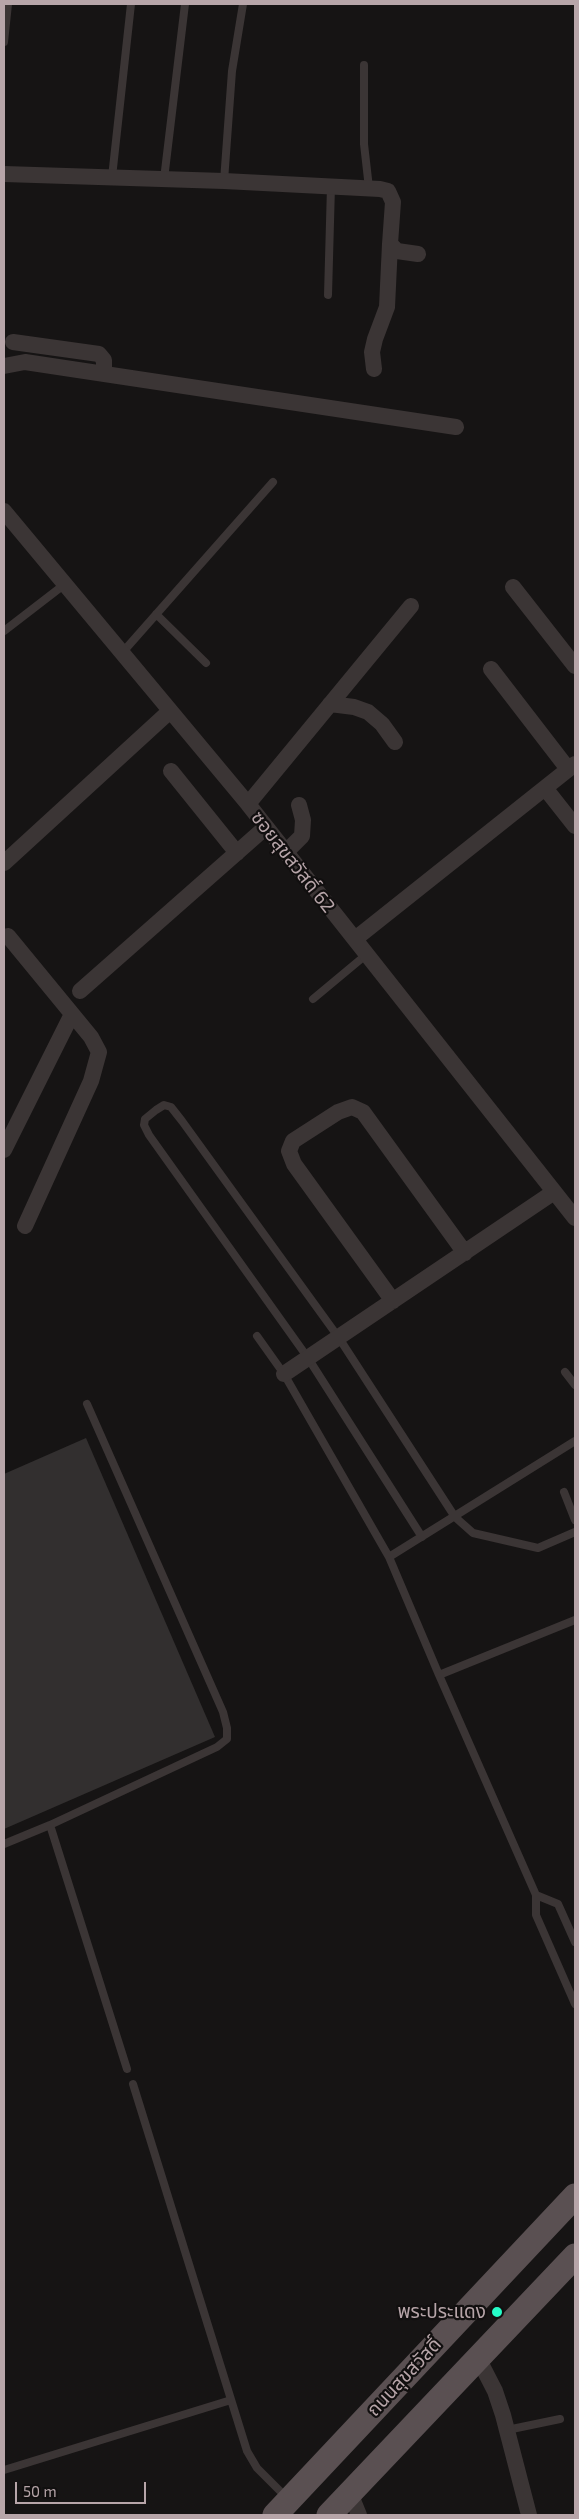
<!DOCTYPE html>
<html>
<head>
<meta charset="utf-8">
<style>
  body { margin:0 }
  #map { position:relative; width:579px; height:2519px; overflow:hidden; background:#161414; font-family:"Exo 2",sans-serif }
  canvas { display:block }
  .frame { position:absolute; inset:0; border:5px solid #b7a5a9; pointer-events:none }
  .scale { position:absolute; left:15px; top:2482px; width:131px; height:22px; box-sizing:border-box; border:2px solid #b7a5a9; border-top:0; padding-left:6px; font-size:15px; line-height:18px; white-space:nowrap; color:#b7a5a9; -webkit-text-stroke:4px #110f0f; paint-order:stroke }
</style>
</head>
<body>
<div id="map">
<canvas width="579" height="2519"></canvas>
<div class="frame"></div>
<div class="scale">50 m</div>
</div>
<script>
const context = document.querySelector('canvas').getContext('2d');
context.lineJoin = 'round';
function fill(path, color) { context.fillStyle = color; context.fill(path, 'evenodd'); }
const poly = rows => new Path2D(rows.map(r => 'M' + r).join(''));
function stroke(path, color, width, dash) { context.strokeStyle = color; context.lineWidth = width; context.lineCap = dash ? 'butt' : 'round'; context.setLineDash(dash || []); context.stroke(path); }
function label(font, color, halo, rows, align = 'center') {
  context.font = font + ' "Exo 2","Noto Sans Thai",sans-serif'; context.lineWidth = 4.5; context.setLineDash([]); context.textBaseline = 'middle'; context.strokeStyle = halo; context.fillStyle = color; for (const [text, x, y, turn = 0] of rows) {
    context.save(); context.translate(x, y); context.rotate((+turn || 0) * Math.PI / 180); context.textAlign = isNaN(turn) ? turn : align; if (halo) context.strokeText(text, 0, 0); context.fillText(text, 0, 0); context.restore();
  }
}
fill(poly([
  [86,1438,215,1737,4,1829,4,1474]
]), '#322f2f');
stroke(poly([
  [4,42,8,4],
  [364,65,364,144,369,188],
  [112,177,131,4],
  [164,179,185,4],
  [224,181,232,71,243,4],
  [328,295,331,186],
  [156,614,206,663],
  [4,631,65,584],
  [122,653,273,482],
  [313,999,367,954],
  [257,1336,284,1374,389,1557,439,1675],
  [565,1372,575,1385],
  [87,1404,223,1712,227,1728,227,1739,217,1747,50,1825,127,2069],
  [564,1492,575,1520],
  [422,1537,308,1358,149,1135,144,1125,145,1119,156,1110,164,1105,171,1107,182,1121,339,1338,455,1517,473,1533,538,1548,575,1532],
  [389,1557,575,1441],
  [575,1620,439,1675,536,1895,536,1915,575,2004],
  [4,1844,50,1825],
  [536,1895,558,1904,575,1942],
  [133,2084,247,2451,257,2468,286,2497],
  [507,2430,560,2419],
  [4,2470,231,2400]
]), '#3b3535', 8);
stroke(poly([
  [4,174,224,181,380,189,388,191,393,202,390,244,397,251,418,254],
  [13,342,99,354,104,360,104,374],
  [4,366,25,362,456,427],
  [374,369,372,352,375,339,387,307,390,244],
  [4,511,248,804,575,1218],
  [513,587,575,666],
  [491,669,568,769],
  [330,704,354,707,368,712,382,724,395,742],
  [171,771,237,853],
  [545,788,575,826],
  [248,804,411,606],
  [286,852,302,836,303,820,299,805],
  [4,863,170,711],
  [8,936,91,1037,99,1052,91,1081,25,1226],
  [355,939,575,764],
  [80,991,266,827],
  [4,1150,72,1014],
  [393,1301,294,1164,289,1151,293,1141,338,1112,352,1107,363,1112,465,1253],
  [284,1374,554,1192],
  [478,2358,495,2391,503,2415,529,2515],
  [350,2493,359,2515]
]), '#3b3535', 16);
stroke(poly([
  [275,2515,575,2196],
  [329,2515,575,2256]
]), '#5a5052', 25);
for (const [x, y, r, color] of [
  [497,2312,6,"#25fcc8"]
]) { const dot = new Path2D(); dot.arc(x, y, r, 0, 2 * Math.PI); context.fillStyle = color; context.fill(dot); stroke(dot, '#110f0f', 2); }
label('19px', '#b7a5a9', '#110f0f', [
  ["ซอยสุขสวัสดิ์ 62",293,862,52],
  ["ถนนสุขสวัสดิ์",404,2377,-47]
]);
label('19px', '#b7a5a9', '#110f0f', [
  ["พระประแดง",486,2312]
], 'right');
</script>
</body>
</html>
